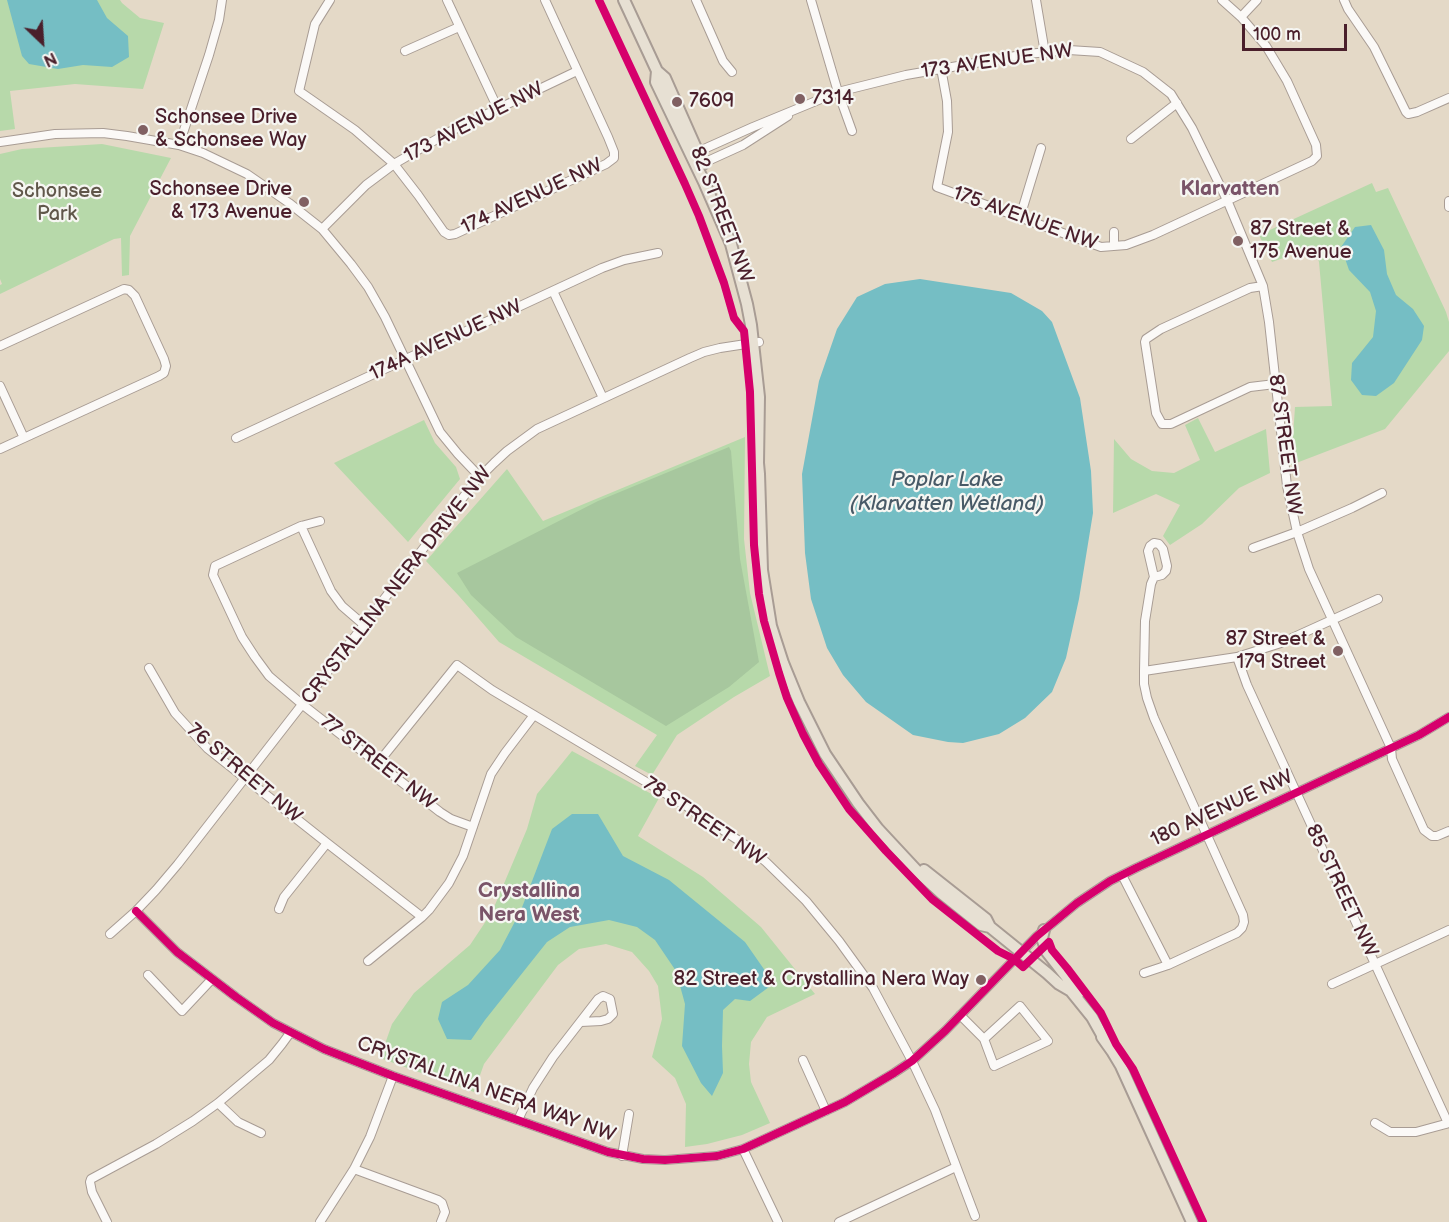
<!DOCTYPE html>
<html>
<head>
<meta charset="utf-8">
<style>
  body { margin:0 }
  #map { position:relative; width:1449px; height:1222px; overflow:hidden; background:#e4d9c7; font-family:"Balsamiq Sans",sans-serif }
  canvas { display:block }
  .north { position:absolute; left:12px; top:12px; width:60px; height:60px; -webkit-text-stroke:4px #f6f6f2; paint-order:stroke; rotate:155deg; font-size:16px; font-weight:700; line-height:24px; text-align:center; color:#4a1f2b }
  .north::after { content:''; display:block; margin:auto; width:21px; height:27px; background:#4a1f2b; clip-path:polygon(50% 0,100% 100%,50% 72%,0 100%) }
  .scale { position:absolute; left:1242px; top:24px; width:105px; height:27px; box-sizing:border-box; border:3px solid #4a1f2b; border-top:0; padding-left:8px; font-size:18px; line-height:21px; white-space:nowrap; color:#4a1f2b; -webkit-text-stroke:4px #f6f6f2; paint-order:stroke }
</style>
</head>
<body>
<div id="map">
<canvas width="1449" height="1222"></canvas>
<div class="north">N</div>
<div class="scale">100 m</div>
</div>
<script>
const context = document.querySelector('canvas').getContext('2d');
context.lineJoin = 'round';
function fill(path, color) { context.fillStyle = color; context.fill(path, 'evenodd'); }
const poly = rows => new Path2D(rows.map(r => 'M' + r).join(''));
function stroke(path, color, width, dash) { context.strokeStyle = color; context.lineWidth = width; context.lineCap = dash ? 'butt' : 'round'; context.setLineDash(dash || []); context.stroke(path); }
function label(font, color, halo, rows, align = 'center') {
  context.font = font + ' "Balsamiq Sans",sans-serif'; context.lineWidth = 4.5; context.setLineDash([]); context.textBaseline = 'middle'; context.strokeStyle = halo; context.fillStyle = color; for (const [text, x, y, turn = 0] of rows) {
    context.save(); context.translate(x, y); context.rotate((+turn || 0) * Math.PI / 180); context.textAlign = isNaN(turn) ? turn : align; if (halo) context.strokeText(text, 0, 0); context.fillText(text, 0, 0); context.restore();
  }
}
fill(poly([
  [0,0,120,0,122,3,140,18,164,23,143,89,75,84,10,91,15,129,0,131],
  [102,144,171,158,130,236,129,275,122,276,121,238,114,239,0,294,0,285,2,284,0,279,0,154,22,149],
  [1372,183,1376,192,1388,188,1446,312,1449,322,1449,351,1385,429,1291,465,1295,407,1332,406,1319,262,1314,247,1272,262,1259,235],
  [1198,418,1215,452,1266,429,1270,473,1239,488,1202,524,1170,545,1163,536,1180,505,1156,494,1113,513,1114,439,1131,459,1152,471,1174,473,1200,460,1185,425],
  [424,420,435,443,456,467,460,479,408,542,334,463],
  [745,437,744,539,750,593,770,676,734,697,677,735,652,775,635,766,657,735,499,642,459,596,426,561,507,469,543,521],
  [572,751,659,798,638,836,703,877,761,927,815,994,767,1017,751,1042,749,1064,751,1082,770,1123,742,1135,707,1144,685,1147,686,1104,675,1078,652,1057,662,1019,658,986,649,971,632,952,606,944,579,949,558,965,484,1064,474,1092,380,1058,392,1024,414,993,470,945,492,912,527,829,537,794]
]), '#b7d9aa');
fill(poly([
  [729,447,731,451,740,559,759,662,729,687,666,726,516,637,471,595,457,573,598,501]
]), '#a7c79e');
fill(poly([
  [7,0,97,0,107,18,128,36,129,57,112,67,83,65,58,69,29,64,22,56],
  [1371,225,1384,250,1387,274,1396,295,1413,309,1424,326,1422,340,1394,383,1376,396,1362,395,1351,380,1352,363,1373,337,1376,311,1370,292,1349,270,1341,247,1355,227],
  [920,279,1011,293,1042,311,1052,322,1080,398,1091,471,1093,513,1079,599,1066,658,1052,692,1025,718,999,734,963,743,948,742,913,735,866,702,843,675,827,648,811,599,805,553,802,474,819,381,837,329,857,297,885,284],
  [572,814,598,814,623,856,669,880,745,942,768,975,769,987,750,1001,735,999,723,1010,722,1046,723,1073,712,1096,701,1083,682,1046,685,1004,676,971,655,940,637,927,609,920,570,927,547,942,485,1020,471,1040,447,1039,438,1019,442,1002,468,985,500,950,521,910,552,829]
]), '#75bec4');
const minor = poly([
  [330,0,315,24,299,91,355,130,394,164,418,195,444,232,449,235,455,234,606,164,614,158,614,152,608,137,545,0],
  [447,0,498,109],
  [696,0,723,61,732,72],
  [811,0,838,92,852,131],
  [1036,0,1045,53],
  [1344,0,1348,9,1374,47,1406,112,1408,114,1417,112,1449,98],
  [1241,17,1257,0],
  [405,51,459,27],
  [941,68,947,101,948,132,937,187,1101,247,1126,245,1153,235,1312,161,1317,156,1316,145,1287,81,1266,46,1241,17,1222,0],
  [1131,139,1177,103],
  [0,142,55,134,103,133,127,136,179,145,203,153,247,174,289,203,322,229,351,264,368,287,385,317,440,432,458,454,480,477],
  [179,145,209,55,219,20,222,0],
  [695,153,753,127,838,92,906,75,1027,54,1069,50,1100,52,1143,72,1171,94,1192,128,1227,200,1263,286,1269,322,1287,486,1297,532,1309,569,1391,748,1392,759,1424,830,1432,836,1437,836,1449,831],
  [699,165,743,145,788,116],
  [1449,201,1449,207],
  [1020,217,1041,148],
  [322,229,366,185,394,164,449,132,577,71],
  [1114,232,1114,246],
  [1263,286,1250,288,1161,329,1146,339,1145,342,1156,413,1162,424,1171,424,1250,387,1275,384],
  [553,291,603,398],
  [0,346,124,289,129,290,135,296,164,359,166,366,164,373,159,376,0,449],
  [0,386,24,438],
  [236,438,602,268,624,260,658,253],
  [320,521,301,526,215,566,213,575,242,637,255,657,269,676,303,705,440,812,451,819,473,827],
  [301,526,331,591,342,606,364,625],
  [1253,548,1297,532,1352,508,1382,493],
  [1237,657,1247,685,1448,1123],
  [149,668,175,713,207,748,327,843,422,917],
  [1144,671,1237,657,1281,643,1378,599],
  [378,763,457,665,492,690,683,804,744,844,766,862,806,901,839,941,873,988,912,1061,935,1110,975,1216],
  [1122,875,1168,965],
  [279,909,284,897,327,843],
  [136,911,177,952,236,997,273,1023,324,1049,393,1076,608,1152,643,1159,665,1160,717,1156,743,1149,845,1102,894,1073,912,1061,945,1031,1037,936,1077,903,1110,881,1136,868,1419,735,1449,717],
  [110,934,136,911,156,890,178,864,475,482,494,463,507,451,537,429,690,358,704,352,720,348,759,342],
  [368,961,422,917,429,910,449,883,463,856,491,774,505,753,534,715],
  [1144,973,1168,965,1237,933,1242,928,1244,922,1243,915,1154,718,1147,698,1144,684,1144,671,1145,621,1151,584,1154,577,1162,575,1166,571,1167,566,1163,549,1159,544,1154,543,1150,546,1148,551,1154,577],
  [148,975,182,1011,212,979],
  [1332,984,1449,930],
  [960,1015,984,1039,1020,1006,1048,1041,994,1066,984,1039],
  [803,1060,826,1111],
  [218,1103,238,1122,261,1133],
  [518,1120,533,1088,553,1057,598,999,603,996,610,999,613,1014,608,1019,601,1021,581,1022],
  [1375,1123,1390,1132,1416,1132,1449,1123],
  [743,1149,778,1222],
  [622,1156,629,1114],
  [354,1169,438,1200,442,1203,445,1212,441,1222],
  [107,1222,92,1192,90,1182,91,1179,156,1144,193,1121,218,1103,269,1060,282,1044,290,1033],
  [320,1222,354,1169,370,1137,393,1076],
  [839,1222,956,1167]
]);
const major = poly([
  [624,0,657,71,665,78,703,164],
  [657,71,656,82,704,182,731,244,747,304,751,325,759,397,758,463,759,474,762,570,771,626,783,663,799,702,825,754,858,803,878,829,918,872,941,893,981,925,990,927,1047,973,1059,984,1071,991,1092,1017,1106,1042],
  [924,870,986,919,990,927],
  [1044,930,1042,938,1047,952,1079,993],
  [1102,1037,1112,1051,1121,1066,1192,1222]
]);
stroke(minor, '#a89c94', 10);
stroke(major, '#a89c94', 14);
stroke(minor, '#fbf9f7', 8);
stroke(major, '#e7e0d3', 10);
stroke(poly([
  [599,0,685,184,699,216,724,283,734,318,744,331,750,392,754,545,759,594,764,621,779,673,787,698,803,734,819,764,849,809,886,851,932,899,998,951,1014,959,1023,967,1049,942,1052,950,1067,968,1101,1013,1116,1044,1133,1069,1203,1222],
  [136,911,177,952,236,997,273,1023,324,1049,393,1076,608,1152,643,1159,665,1160,717,1156,743,1149,845,1102,894,1073,912,1061,945,1031,1037,936,1077,903,1110,881,1136,868,1419,735,1449,717]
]), '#d6006c', 8);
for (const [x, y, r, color] of [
  [800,99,6,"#806062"],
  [677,102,6,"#806062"],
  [143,130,6,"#806062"],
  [304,202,6,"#806062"],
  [1238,241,6,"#806062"],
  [1338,651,6,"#806062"],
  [981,980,6,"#806062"]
]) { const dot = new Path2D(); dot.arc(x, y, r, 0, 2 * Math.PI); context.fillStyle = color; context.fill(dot); stroke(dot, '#f6f6f2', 2); }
label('20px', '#4a1f2b', '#f6f6f2', [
  ["173 AVENUE NW",997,62,-8],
  ["173 AVENUE NW",474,123,-27],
  ["174 AVENUE NW",532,197,-25],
  ["82 STREET NW",721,215,69],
  ["175 AVENUE NW",1025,219,20],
  ["174A AVENUE NW",446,341,-25],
  ["87 STREET NW",1284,445,82],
  ["CRYSTALLINA NERA DRIVE NW",397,586,-52],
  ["77 STREET NW",378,763,38],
  ["76 STREET NW",244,774,40],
  ["180 AVENUE NW",1222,809,-25],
  ["78 STREET NW",704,822,34],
  ["85 STREET NW",1341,891,65],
  ["CRYSTALLINA NERA WAY NW",486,1090,20]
]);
label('20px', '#4a1f2b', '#f6f6f2', [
  ["7314",812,99],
  ["7609",689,102],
  ["Schonsee Drive",155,118],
  ["& Schonsee Way",155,141],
  ["Schonsee Drive",292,190,"right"],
  ["& 173 Avenue",292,213,"right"],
  ["87 Street &",1250,230],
  ["175 Avenue",1250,253],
  ["87 Street &",1326,640,"right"],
  ["179 Street",1326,663,"right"],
  ["82 Street & Crystallina Nera Way",969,980,"right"]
], 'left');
label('20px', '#60574a', '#f6f6f2', [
  ["Schonsee",57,192],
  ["Park",57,215]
]);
label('bold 21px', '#7a5469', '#f6f6f2', [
  ["Klarvatten",1230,190],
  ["Crystallina",529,892],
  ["Nera West",529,916]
]);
label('italic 21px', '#485a67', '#f6f6f2', [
  ["Poplar Lake",947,481],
  ["(Klarvatten Wetland)",947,505]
]);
</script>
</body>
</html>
